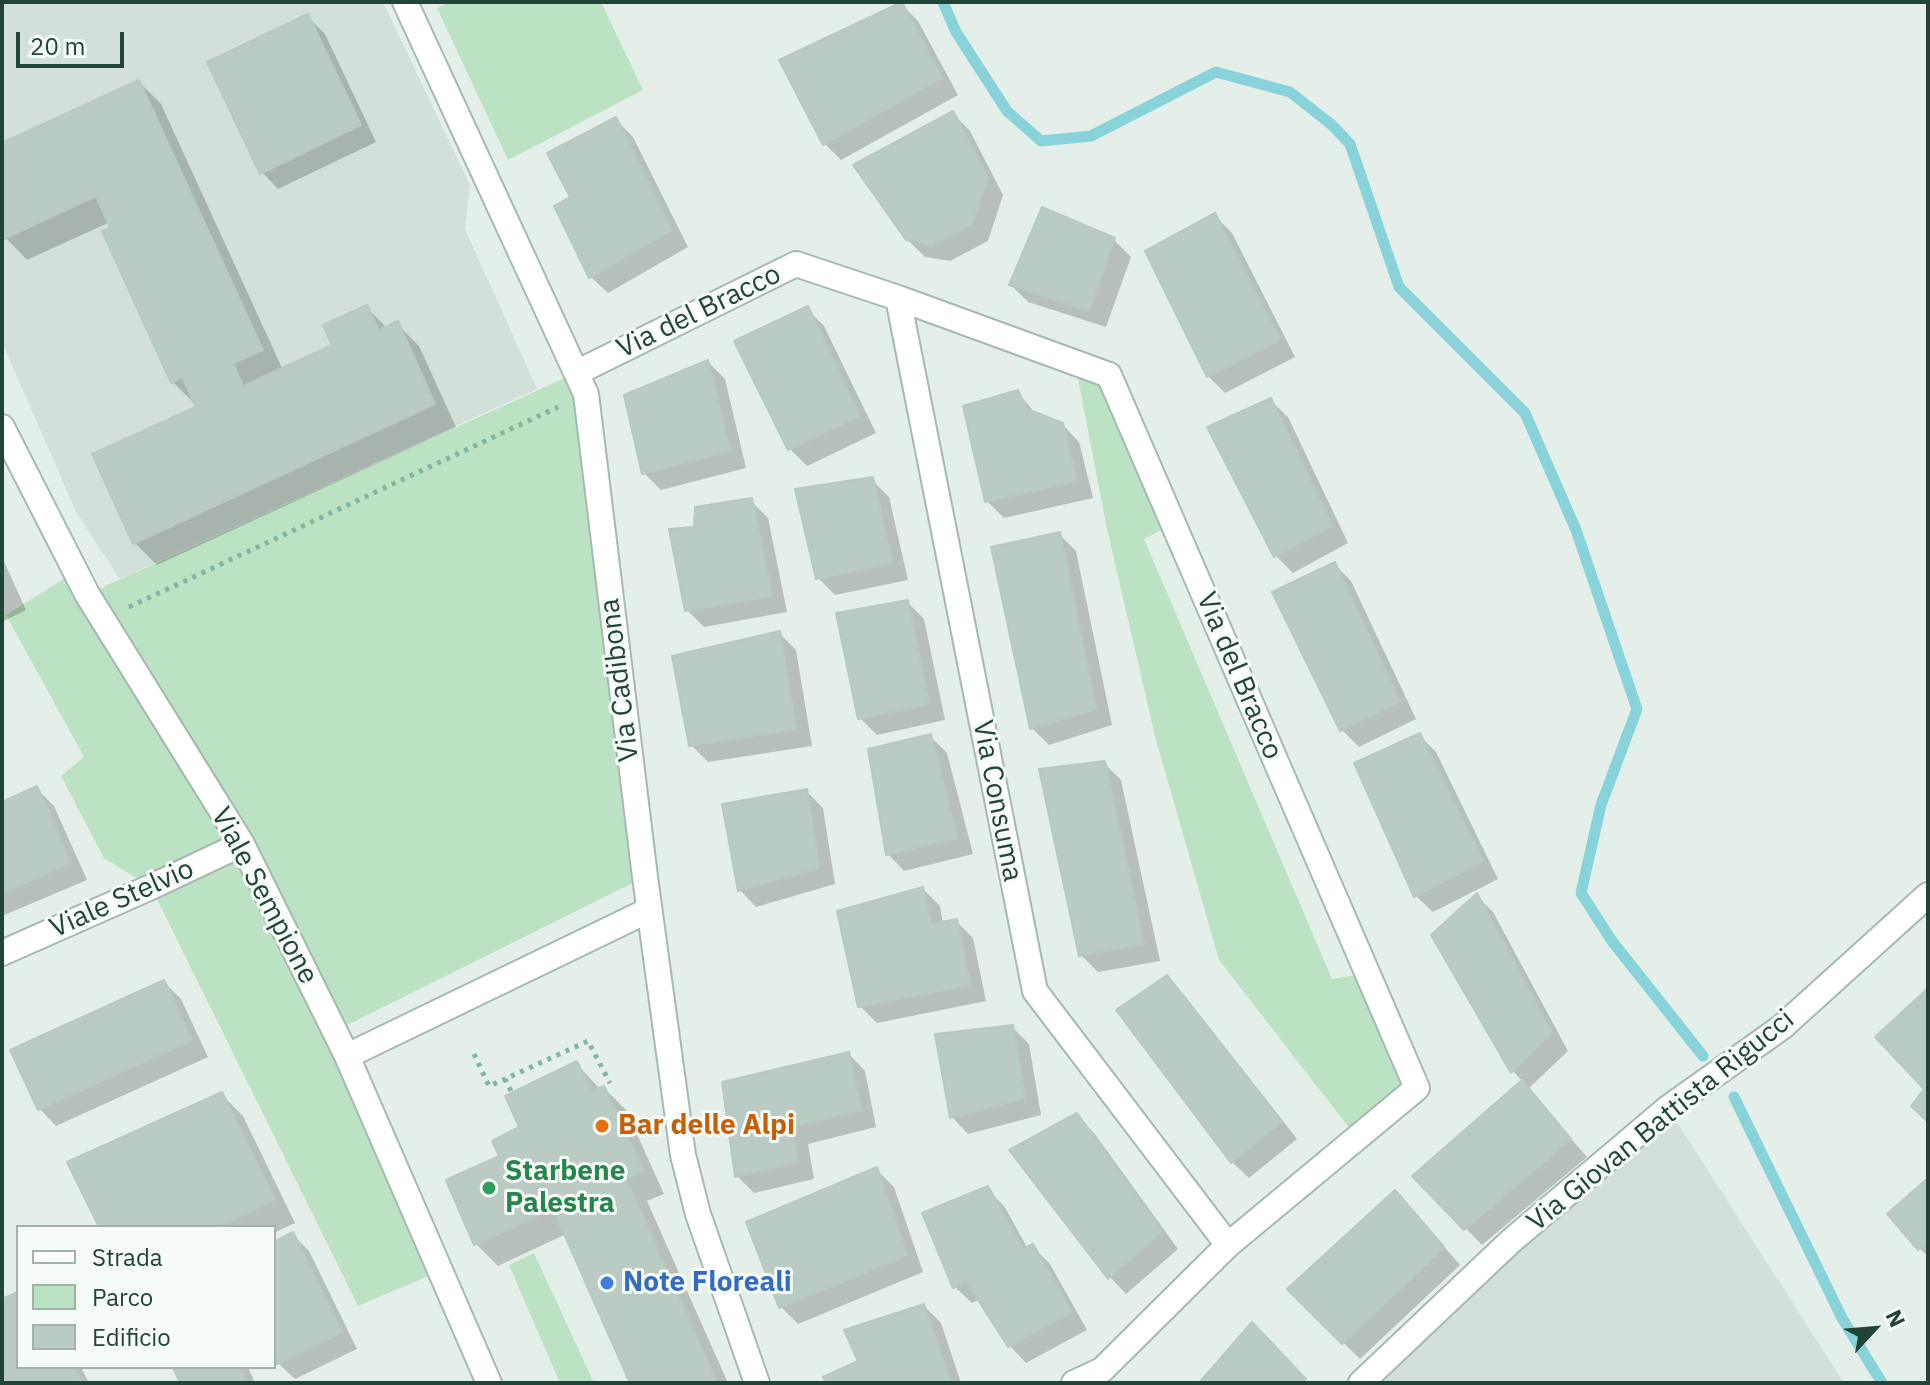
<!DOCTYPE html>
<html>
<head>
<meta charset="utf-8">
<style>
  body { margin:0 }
  #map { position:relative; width:1930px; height:1385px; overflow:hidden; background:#e5efea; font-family:"IBM Plex Sans",sans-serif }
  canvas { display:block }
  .frame { position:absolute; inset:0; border:4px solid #214438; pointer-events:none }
  .legend { position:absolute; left:16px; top:1225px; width:260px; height:144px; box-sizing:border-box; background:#f6fbf8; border:2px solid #a1b2ab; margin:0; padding:10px 14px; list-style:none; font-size:24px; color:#214438 }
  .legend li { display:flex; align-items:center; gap:16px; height:40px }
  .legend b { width:40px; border:2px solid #a1b2ab }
  .north { position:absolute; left:1834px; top:1289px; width:80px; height:80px; -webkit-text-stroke:6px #f6fbf8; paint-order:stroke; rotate:64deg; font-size:22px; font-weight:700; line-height:32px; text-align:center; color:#214438 }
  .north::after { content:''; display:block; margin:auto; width:28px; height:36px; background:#214438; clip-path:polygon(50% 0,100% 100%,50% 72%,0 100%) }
  .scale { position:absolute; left:16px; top:32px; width:108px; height:36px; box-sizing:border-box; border:4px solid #214438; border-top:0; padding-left:10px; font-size:24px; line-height:28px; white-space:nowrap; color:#214438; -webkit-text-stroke:6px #f6fbf8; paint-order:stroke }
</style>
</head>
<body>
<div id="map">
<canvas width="1930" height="1385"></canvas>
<div class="frame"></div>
<ul class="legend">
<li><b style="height:10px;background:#fff"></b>Strada</li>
<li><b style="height:22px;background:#bce2c4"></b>Parco</li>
<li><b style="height:22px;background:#bacbc3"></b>Edificio</li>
</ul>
<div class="north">N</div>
<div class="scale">20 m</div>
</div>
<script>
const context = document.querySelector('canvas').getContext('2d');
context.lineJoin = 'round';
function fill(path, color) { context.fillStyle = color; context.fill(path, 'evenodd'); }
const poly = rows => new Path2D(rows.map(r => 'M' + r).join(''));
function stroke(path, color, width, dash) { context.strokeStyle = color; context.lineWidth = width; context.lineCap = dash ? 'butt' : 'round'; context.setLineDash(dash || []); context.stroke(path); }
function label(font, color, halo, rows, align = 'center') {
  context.font = font + ' "IBM Plex Sans",sans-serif'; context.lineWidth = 6; context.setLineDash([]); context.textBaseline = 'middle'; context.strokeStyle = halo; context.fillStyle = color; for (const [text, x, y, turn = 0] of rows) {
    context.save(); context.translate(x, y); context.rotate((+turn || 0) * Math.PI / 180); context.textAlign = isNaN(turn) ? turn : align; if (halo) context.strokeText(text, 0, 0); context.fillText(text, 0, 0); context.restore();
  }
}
fill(poly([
  [2,2,383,2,470,185,465,229,537,389,120,579,76,512,2,342],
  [1668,1108,1844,1383,1361,1383]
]), '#d3e0d9');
fill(poly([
  [449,2,601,2,643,90,508,160,437,8],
  [1075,363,1109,375,1173,524,1144,539,1332,979,1368,973,1417,1088,1357,1138,1219,960,1156,740,1107,529],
  [578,372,645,877,335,1031,440,1271,358,1306,151,887,104,858,61,776,84,757,6,615,75,572,88,594],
  [534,1253,594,1383,560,1383,509,1265]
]), '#bce2c4');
fill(poly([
  [901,4,918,21,958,95,841,160,825,144],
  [308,17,325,34,376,142,278,189,262,172],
  [139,82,161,104,283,370,334,346,367,308,387,328,397,324,419,346,456,427,157,565,135,543,199,408,173,382,110,222,27,260,5,237,2,230,2,145],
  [953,114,970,131,1003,195,988,241,950,261,925,257,907,239],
  [616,120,633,137,688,247,608,293,591,277,573,198],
  [1215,216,1232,233,1295,357,1225,393,1208,376],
  [1114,240,1131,257,1106,327,1028,302,1011,285],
  [807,309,824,326,876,433,807,466,790,449],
  [708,362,725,379,746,468,661,490,644,473],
  [1017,392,1037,415,1062,424,1079,442,1093,498,1004,518,987,501],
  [1271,401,1288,417,1348,543,1293,573,1276,556,1210,428],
  [872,480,889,497,908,580,835,595,818,578],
  [751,501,768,518,787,612,704,627,687,610,696,529],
  [1059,534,1076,551,1112,725,1049,745,1032,728],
  [2,557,26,610,2,622],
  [1334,564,1351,581,1416,719,1359,747,1342,730,1275,593],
  [907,602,924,619,945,720,877,735,860,718],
  [779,633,796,650,812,746,708,762,691,745],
  [1419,735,1436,752,1498,879,1433,912,1416,896],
  [930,736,947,753,973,854,904,871,888,854],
  [1104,763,1121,780,1160,961,1098,972,1081,955],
  [37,789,54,806,87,880,2,916,2,805],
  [806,791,823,808,835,884,756,907,740,890],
  [923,889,940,906,943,924,956,921,973,938,986,1001,877,1023,860,1006],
  [1477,896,1493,912,1568,1051,1528,1089,1587,1157,1482,1245,1415,1176,1523,1082,1513,1071,1433,935],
  [1167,978,1184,995,1297,1139,1249,1178,1232,1162],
  [164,982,181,999,208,1057,56,1126,40,1109,12,1051],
  [1012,1027,1029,1044,1041,1115,968,1134,952,1117],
  [849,1054,865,1071,876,1127,808,1144,814,1179,754,1193,737,1176],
  [576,1063,600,1089,604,1088,626,1110,664,1194,647,1201,728,1383,633,1383,566,1234,498,1266,476,1244,501,1157,521,1128],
  [221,1094,243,1116,295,1223,274,1233,274,1227,101,1227],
  [1077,1116,1094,1133,1178,1249,1126,1294,1110,1277],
  [877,1170,894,1187,923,1272,798,1324,781,1307],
  [1928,1180,1928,1257,1889,1215],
  [987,1189,1004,1206,1028,1249,1033,1247,1050,1264,1087,1330,1026,1363,1010,1346,980,1299,972,1303,955,1287],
  [1412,1210,1460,1265,1360,1359,1289,1289],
  [292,1234,309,1251,357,1349,295,1379,278,1363,274,1352,274,1244],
  [18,1294,18,1367,81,1367,89,1383,2,1383,2,1301],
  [924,1306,941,1323,961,1383,828,1383,860,1362],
  [175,1367,248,1367,255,1383,182,1383]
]), '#0003');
stroke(poly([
  [943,2,956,32,1007,111,1041,141,1091,136,1216,72,1290,92,1332,125,1350,144,1399,287,1525,413,1576,530,1637,709,1601,805,1581,893,1612,941,1703,1056],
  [1734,1097,1842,1318,1882,1383]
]), '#88d3d9', 11);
const building = poly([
  [902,2,942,78,823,145,779,60,902,2],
  [308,14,361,125,260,174,207,62,308,14],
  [139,80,263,350,233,363,243,386,332,345,323,325,367,305,379,330,398,321,435,404,133,544,92,454,196,407,182,377,171,383,102,231,110,228,96,196,4,239,2,143,139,80],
  [953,111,988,177,972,224,932,245,906,240,853,165,953,111],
  [616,117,672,230,589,278,554,206,570,197,547,153,616,117],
  [1042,207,1115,238,1089,311,1009,285,1042,207],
  [1215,213,1280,340,1207,377,1145,251,1215,213],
  [808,306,860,416,788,450,734,341,808,306],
  [708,360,730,451,642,474,624,395,708,360],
  [1018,390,1027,409,1063,423,1077,481,985,502,963,406,1018,390],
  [1271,398,1332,526,1274,557,1207,427,1271,398],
  [873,477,892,563,816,579,795,489,873,477],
  [752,498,772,596,685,611,669,529,694,527,695,507,752,498],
  [1060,532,1096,709,1030,729,991,547,1060,532],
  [1335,562,1400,702,1340,731,1272,592,1335,562],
  [908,600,929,704,858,719,836,613,908,600],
  [780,631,796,729,689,746,672,656,780,631],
  [1420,733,1483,861,1414,897,1354,763,1420,733],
  [931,734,957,838,886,855,868,749,931,734],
  [1105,761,1144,944,1079,956,1039,769,1105,761],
  [37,786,71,863,2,893,2,802,37,786],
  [807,789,819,868,738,891,722,804,807,789],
  [923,887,931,924,957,919,970,985,858,1007,837,911,923,887],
  [1477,893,1552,1033,1511,1073,1431,935,1477,893],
  [1167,975,1282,1121,1231,1163,1116,1010,1167,975],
  [164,980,192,1040,38,1110,10,1050,164,980],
  [1928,988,1928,1122,1911,1106,1924,1089,1875,1037,1928,988],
  [1013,1025,1025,1098,950,1118,935,1034,1013,1025],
  [849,1052,861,1110,792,1127,798,1162,735,1177,722,1082,849,1052],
  [577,1061,591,1091,604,1086,644,1172,626,1179,717,1383,630,1383,553,1209,474,1245,446,1180,499,1156,492,1141,519,1127,505,1096,577,1061],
  [1522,1080,1571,1139,1464,1230,1412,1176,1522,1080],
  [222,1092,275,1200,218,1227,99,1227,67,1162,222,1092],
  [1077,1113,1162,1231,1108,1279,1009,1150,1077,1113],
  [877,1167,907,1255,779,1308,746,1222,877,1167],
  [1928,1178,1928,1242,1918,1250,1887,1214,1928,1178],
  [988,1186,1023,1249,1033,1244,1072,1312,1008,1347,966,1281,953,1288,922,1213,988,1186],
  [1395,1190,1444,1247,1342,1344,1287,1289,1395,1190],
  [293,1232,342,1332,277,1364,274,1357,274,1242,293,1232],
  [18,1292,18,1367,74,1367,82,1383,2,1383,2,1299,18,1292],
  [924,1304,951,1383,826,1383,823,1377,858,1361,844,1330,924,1304],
  [1252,1322,1306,1379,1302,1383,1199,1383,1252,1322],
  [173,1367,240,1367,246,1383,180,1383,173,1367]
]);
fill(building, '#bacbc3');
stroke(building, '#b6cac0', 2);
const minor = poly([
  [405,2,586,394,645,877,683,1155,698,1214,757,1383],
  [898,298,1035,991,1228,1245],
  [578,372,796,264,898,298,1109,375,1417,1088,1228,1245,1102,1370,1074,1383],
  [2,427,87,594,242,844,347,1056,489,1383],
  [2,953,151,887,242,844],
  [347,1056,649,910],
  [1361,1383,1511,1241,1668,1108,1782,1027,1928,895]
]);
stroke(minor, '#a6b8b1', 28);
stroke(poly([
  [129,607,558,407],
  [474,1054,489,1086,505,1079],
  [511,1091,505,1079,588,1041,610,1083]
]), '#82b6a2', 5, [4, 6]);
stroke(minor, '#fff', 24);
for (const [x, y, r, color] of [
  [602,1126,8,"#e8710a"],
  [489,1188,8,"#2e9e5b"],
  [607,1283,8,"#3f7fe0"]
]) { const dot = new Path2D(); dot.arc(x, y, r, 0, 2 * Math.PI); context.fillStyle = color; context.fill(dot); stroke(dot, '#f6fbf8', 3); }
label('28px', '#214438', '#f6fbf8', [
  ["Via del Bracco",699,312,-26],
  ["Via del Bracco",1239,676,67],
  ["Via Cadibona",620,680,-97],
  ["Via Consuma",997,801,79],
  ["Viale Sempione",264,896,62],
  ["Viale Stelvio",122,899,-24],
  ["Via Giovan Battista Rigucci",1661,1121,-39]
]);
label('bold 28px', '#c56008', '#f6fbf8', [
  ["Bar delle Alpi",618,1126]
], 'left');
label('bold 28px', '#27864d', '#f6fbf8', [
  ["Starbene",505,1172],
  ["Palestra",505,1204]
], 'left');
label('bold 28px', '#366cbe', '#f6fbf8', [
  ["Note Floreali",623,1283]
], 'left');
</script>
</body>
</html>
